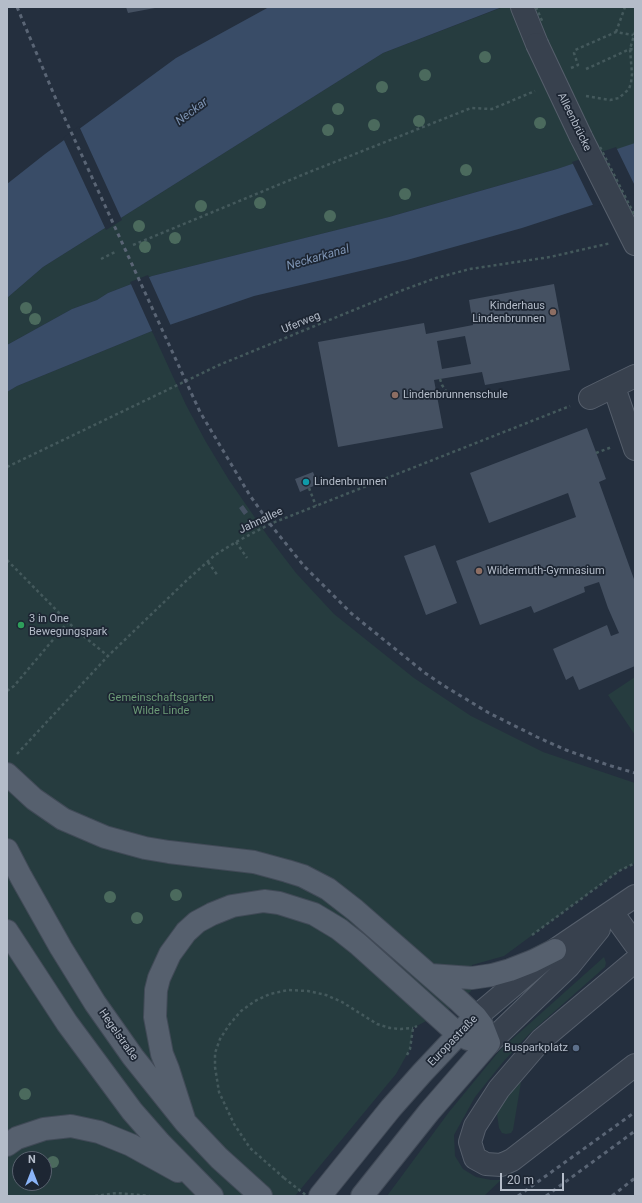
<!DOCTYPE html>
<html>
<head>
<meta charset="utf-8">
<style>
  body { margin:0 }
  #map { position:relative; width:642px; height:1203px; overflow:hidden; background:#242f3e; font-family:Roboto,sans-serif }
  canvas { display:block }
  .frame { position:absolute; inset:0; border:8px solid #b4bcc9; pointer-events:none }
  .north { position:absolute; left:12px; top:1151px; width:40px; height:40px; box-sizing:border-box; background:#1d2633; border:1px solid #59626f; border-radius:50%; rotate:0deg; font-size:11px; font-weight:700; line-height:16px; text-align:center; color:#b4bcc9 }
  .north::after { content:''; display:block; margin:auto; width:14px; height:18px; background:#8ab4f8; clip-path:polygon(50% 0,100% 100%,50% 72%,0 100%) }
  .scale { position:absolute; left:500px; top:1173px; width:64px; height:18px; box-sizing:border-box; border:2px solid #b4bcc9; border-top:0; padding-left:5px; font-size:12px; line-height:14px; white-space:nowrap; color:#b4bcc9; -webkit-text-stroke:3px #1d2633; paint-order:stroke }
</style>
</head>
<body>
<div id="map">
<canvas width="642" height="1203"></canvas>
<div class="frame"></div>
<div class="north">N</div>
<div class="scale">20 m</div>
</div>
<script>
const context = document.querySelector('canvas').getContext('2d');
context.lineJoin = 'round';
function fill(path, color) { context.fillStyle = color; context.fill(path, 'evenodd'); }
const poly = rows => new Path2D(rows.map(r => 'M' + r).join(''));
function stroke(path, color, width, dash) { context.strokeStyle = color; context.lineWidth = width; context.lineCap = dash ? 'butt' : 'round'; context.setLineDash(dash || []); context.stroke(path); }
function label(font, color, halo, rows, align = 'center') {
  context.font = font + ' Roboto,sans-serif'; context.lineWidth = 3.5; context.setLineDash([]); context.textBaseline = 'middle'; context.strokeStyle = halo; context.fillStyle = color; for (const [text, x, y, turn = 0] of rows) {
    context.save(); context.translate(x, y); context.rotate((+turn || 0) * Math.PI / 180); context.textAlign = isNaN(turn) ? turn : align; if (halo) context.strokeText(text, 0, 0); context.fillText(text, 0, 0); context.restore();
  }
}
fill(poly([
  [503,7,635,7,635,144,557,169,389,217,152,276,108,293,97,300,72,309,7,345,7,298,43,267,383,53],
  [152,331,186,405,206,442,229,480,267,535,296,573,334,614,414,678,471,716,543,752,635,783,635,863,619,871,504,956,472,965,471,991,451,1008,413,1028,410,1049,396,1074,295,1196,7,1196,7,392,17,386],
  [20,1159,44,1159,44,1183,20,1183],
  [635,677,635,735,608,695],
  [604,957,606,963,605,967,530,1033,503,1062,475,1097,454,1135,455,1156,463,1169,476,1177,491,1180,501,1180,484,1196,387,1196,449,1112,500,1050],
  [519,1081,521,1082,513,1130,511,1133,506,1134,502,1133,499,1128,497,1114,502,1104]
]), '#263c3f');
fill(poly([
  [269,7,502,7,383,53,43,267,7,298,7,184,45,154,176,58],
  [635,143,635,191,522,228,407,260,254,296,152,331,17,386,7,392,7,345,72,309,97,300,108,293,152,276,389,217,557,169]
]), '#394c67');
fill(poly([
  [79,126,122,220,106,230,63,138],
  [616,147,635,186,635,194,594,207,572,162],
  [148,275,171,326,153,333,130,282]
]), '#242f3e');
fill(poly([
  [126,7,155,7,155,8,128,13],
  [554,284,570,370,485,385,482,372,434,380,443,428,338,447,318,342,424,323,426,334,473,325,469,300],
  [465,336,471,364,442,369,437,341],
  [587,428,606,479,599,482,635,582,635,666,579,690,573,676,566,680,553,649,607,625,611,636,619,633,608,608,599,582,584,587,585,592,534,613,531,606,480,625,456,561,576,517,568,493,489,523,470,473],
  [313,472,318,484,300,492,295,479],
  [243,505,248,512,244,515,239,508],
  [435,545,457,603,426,615,404,556]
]), '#455162');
const minor = poly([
  [522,7,537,44],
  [581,137,635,244],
  [614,387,635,449],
  [590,398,635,376],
  [612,912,635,944],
  [635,961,541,1040,499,1089,475,1126,470,1142,475,1158,486,1164,501,1165,512,1160,635,1065],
  [476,1017,555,950,635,896],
  [489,1043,569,966,599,929]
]);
const major = poly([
  [7,774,34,799,63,819,105,837,145,848,169,852,254,862,287,871,303,876,328,889,355,910,459,1001,476,1017,482,1025,489,1043],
  [7,850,21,877,61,948,95,1003,133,1057,185,1122,219,1158,261,1196],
  [7,931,67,1023,132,1111,160,1143,212,1196],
  [430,975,472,978,492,975,510,970,533,961,555,950],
  [185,1122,168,1069,162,1054,155,1017,156,990,159,978,170,954,186,932,197,922,212,914,232,906,264,901,279,903,314,914,339,929,358,944,458,1034,468,1039,489,1043],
  [7,1145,17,1138,44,1129,71,1126,99,1132,131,1145,178,1171],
  [320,1196,391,1108,422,1073,469,1023],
  [362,1196,429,1112,489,1043]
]);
stroke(minor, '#565f6c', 24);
stroke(major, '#414a57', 24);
stroke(poly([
  [616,32,625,7],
  [571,68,578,65,574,53,575,50,616,32,633,35],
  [586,69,630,49,635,50],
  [586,96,610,100,619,98,629,89,631,83,632,74,630,49,635,32],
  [133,245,307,173,471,108,492,109,535,91],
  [101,259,115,252],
  [440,379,442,385,451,399],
  [596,453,612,447],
  [7,467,219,365,403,290,436,278,470,269,550,257,611,243],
  [309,488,316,506],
  [236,542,247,558],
  [7,560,76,630,108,656],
  [208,562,218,576],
  [7,691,14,686,68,622],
  [17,754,108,656,187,580,215,555,236,542,270,524,570,406],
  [532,935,619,871,635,863],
  [407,1055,410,1049,413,1028,417,1026],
  [284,1178,250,1148,234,1124,219,1092,215,1067,215,1053,220,1039,229,1025,241,1011,255,1001,270,994,288,990,308,991,326,995,342,1002,377,1024,390,1028,401,1029,413,1028],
  [95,1196,117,1193,150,1196]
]), '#44595c', 2.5, [3, 3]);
stroke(minor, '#38414e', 22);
stroke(major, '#56606e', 22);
stroke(poly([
  [17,7,55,97,200,412,249,494,270,524,304,566,352,614,425,673,446,687,489,713,537,737,566,750,608,765,635,773],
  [518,1196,635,1112],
  [546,1196,635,1131],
  [612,1196,635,1178]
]), '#5a6575', 3, [4, 4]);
const minorBridge = poly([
  [537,44,581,137]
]);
stroke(minorBridge, '#565f6c', 24, []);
stroke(poly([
  [536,7,543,23],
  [600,147,635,216],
  [284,1178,307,1196]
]), '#44595c', 2.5, [3, 3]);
stroke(minorBridge, '#38414e', 22);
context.fillStyle = '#4b6a5d';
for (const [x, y] of [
  [485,57],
  [425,75],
  [382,87],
  [338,109],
  [419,121],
  [540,123],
  [374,125],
  [328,130],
  [466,170],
  [405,194],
  [260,203],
  [201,206],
  [330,216],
  [139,226],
  [175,238],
  [145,247],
  [26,308],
  [35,319],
  [176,895],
  [110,897],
  [137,918],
  [25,1094],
  [53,1162]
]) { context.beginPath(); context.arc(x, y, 6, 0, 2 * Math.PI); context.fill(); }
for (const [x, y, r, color] of [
  [553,312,4,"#8d6e63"],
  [395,395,4,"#8d6e63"],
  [306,482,4,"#0f9aa8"],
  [479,571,4,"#8d6e63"],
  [21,625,4,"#2e9e5b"],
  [576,1048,4,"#5c6f8a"]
]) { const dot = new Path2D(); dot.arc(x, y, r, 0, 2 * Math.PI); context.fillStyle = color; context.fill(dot); stroke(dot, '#1d2633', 1.5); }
label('11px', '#b4bcc9', '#1d2633', [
  ["Alleenbrücke",574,122,64],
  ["Uferweg",301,323,-22],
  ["Jahnallee",261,521,-25],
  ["Hegelstraße",118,1035,55],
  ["Europastraße",453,1041,-46]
]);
label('11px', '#b4bcc9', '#1d2633', [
  ["Kinderhaus",545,306,"right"],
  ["Lindenbrunnen",545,319,"right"],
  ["Lindenbrunnenschule",403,395],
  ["Lindenbrunnen",314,482],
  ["Wildermuth-Gymnasium",487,571],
  ["3 in One",29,619],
  ["Bewegungspark",29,632],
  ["Busparkplatz",568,1048,"right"]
], 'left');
label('11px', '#6b9a76', '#1d2633', [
  ["Gemeinschaftsgarten",161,698],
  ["Wilde Linde",161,711]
]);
label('italic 12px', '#7c92b1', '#1d2633', [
  ["Neckar",192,112,-37],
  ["Neckarkanal",318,258,-16]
]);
</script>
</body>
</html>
